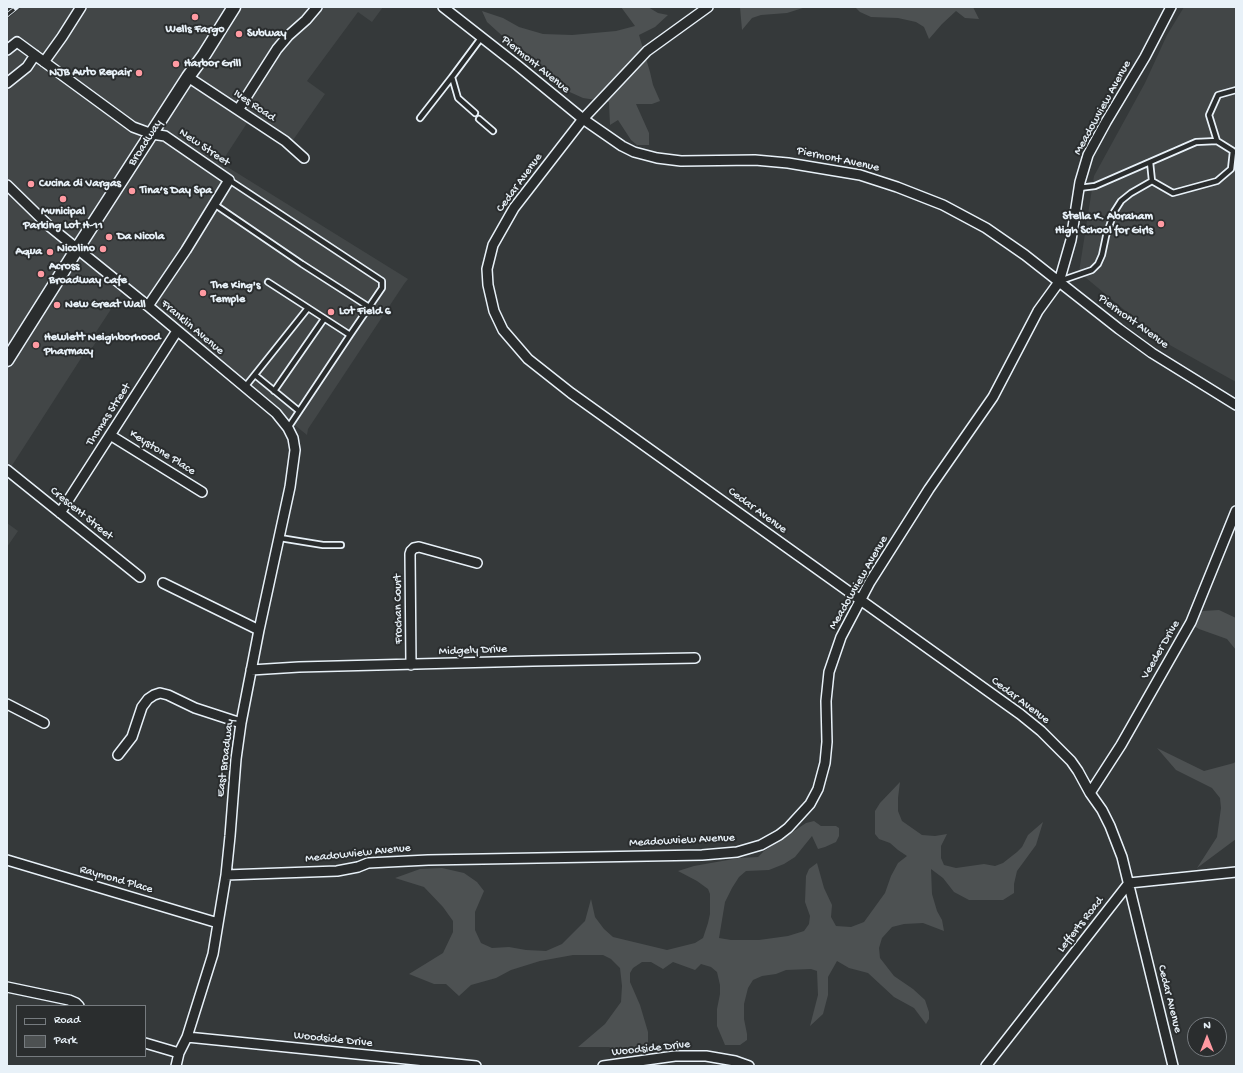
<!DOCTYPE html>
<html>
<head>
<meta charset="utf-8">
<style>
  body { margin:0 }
  #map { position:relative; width:1243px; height:1073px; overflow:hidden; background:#35393a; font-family:"Gochi Hand",sans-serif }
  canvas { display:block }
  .frame { position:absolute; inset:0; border:8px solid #e8f1f8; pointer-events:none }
  .legend { position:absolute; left:16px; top:1005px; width:130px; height:52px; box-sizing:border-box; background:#2a2d2e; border:1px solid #767b7f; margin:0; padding:5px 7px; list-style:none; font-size:12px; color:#e8f1f8 }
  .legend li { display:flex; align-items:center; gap:8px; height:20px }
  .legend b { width:20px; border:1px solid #767b7f }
  .north { position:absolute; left:1187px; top:1017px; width:40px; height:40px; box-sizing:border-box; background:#2a2d2e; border:1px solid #767b7f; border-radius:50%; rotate:0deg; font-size:11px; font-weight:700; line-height:16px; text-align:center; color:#e8f1f8 }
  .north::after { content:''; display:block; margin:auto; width:14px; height:18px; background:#ff9aa2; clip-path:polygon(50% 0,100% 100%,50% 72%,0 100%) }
</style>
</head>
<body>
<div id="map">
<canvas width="1243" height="1073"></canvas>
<div class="frame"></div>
<ul class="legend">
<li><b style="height:5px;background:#2a2d2e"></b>Road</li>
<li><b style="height:11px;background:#4d5152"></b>Park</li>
</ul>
<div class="north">N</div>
</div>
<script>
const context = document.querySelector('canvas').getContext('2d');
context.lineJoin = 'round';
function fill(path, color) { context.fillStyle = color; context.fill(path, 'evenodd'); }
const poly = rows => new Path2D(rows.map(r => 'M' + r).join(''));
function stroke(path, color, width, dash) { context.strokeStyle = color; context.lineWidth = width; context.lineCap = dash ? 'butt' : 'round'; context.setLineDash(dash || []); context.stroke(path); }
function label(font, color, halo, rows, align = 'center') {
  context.font = font + ' "Gochi Hand",sans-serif'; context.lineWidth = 4; context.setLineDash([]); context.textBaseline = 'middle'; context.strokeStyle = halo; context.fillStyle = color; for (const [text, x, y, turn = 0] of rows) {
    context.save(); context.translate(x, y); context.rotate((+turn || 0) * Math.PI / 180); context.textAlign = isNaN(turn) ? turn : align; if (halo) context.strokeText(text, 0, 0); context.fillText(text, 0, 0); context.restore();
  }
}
fill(poly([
  [22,7,383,7,372,22,358,12,307,81,325,94,291,143,251,117,221,163,408,279,404,284,308,429,307,435,125,288,96,332,100,336,90,351,87,349,11,467,8,465,7,466,7,19],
  [1184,7,1236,7,1236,382,1159,339,1079,272,1094,176,1145,83,1167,35],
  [7,523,18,531,7,547]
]), '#424647');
fill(poly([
  [621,7,648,7,658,13,668,15,655,27,639,35,650,72,653,85,660,101,652,104,636,104,649,133,649,145,637,145,631,140,618,120,610,125,609,102,583,98,563,89,543,67,508,41,487,22,482,11,503,18,519,27,543,34,572,35,616,31,635,26],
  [740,7,806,7,787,13,761,15,752,18,742,30],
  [855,7,973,7,979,19,965,18,956,11,942,24,929,39,924,27,916,22,898,18,871,17,860,12],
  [1219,610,1236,618,1236,650,1227,639,1199,629,1185,621,1203,611],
  [1157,748,1204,771,1234,763,1236,761,1236,839,1197,868,1217,837,1221,808,1220,798,1212,788,1176,770],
  [900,782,898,798,898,811,902,821,922,835,935,836,947,834,941,846,941,858,944,865,956,868,984,864,995,866,1003,863,1017,852,1022,847,1028,835,1043,822,1036,845,1017,871,1014,884,1014,893,1003,900,969,900,954,892,943,878,931,869,932,894,937,911,942,920,944,931,923,923,904,924,892,927,882,938,879,948,880,958,894,976,913,989,925,1000,929,1012,929,1019,926,1024,914,1008,894,997,868,973,849,968,837,961,828,977,828,995,823,1014,810,1026,818,995,817,971,811,969,786,970,776,974,762,976,753,980,748,988,744,1004,744,1019,747,1034,747,1040,740,1045,725,1045,717,1026,717,1009,720,994,720,985,717,972,711,967,701,964,695,970,673,962,663,969,651,962,642,962,633,968,630,973,630,982,640,1005,648,1032,648,1042,641,1052,626,1052,609,1047,578,1047,605,1024,621,1002,622,986,620,968,611,959,603,955,573,955,540,961,511,970,496,978,471,985,459,996,446,984,434,984,409,974,443,953,453,932,453,921,443,907,424,887,395,878,420,869,442,868,464,873,477,882,484,891,475,912,475,930,481,943,492,948,509,947,526,950,546,951,562,944,585,921,591,899,595,917,604,929,613,937,667,950,695,943,703,938,708,923,710,914,710,894,708,889,697,881,678,871,694,866,739,858,758,857,764,851,806,823,814,821,821,826,836,826,839,828,839,836,836,842,825,847,818,849,812,836,795,857,784,864,769,870,746,871,739,877,732,888,725,902,719,938,731,940,759,940,788,936,804,931,809,924,810,916,805,902,806,876,809,869,817,863,824,888,832,905,831,917,836,926,851,927,864,922,885,893,891,876,898,863,907,856,898,850,890,843,879,839,875,834,875,811,880,803]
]), '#4d5152');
const lane = poly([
  [475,113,458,98,452,77,481,38],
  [420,118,452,77],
  [479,119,493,131],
  [1150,162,1152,181,1173,193,1217,181,1231,169,1233,151,1217,141],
  [229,180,382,281,382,288,350,335,268,282],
  [1079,188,1095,186,1196,142,1217,141,1209,115,1218,95,1236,90],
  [214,204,302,264,369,307],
  [1060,281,1092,270,1098,264,1102,255,1106,236,1114,212,1121,201,1131,193,1152,181],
  [255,375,299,411],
  [245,387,308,308],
  [274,391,324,319],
  [288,428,350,335],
  [280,538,323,545,341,545]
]);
const street = poly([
  [443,7,517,65,583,119,622,146,634,152,657,158,681,161,755,160,788,163,860,175,897,187,943,205,986,228,1025,255,1119,329,1152,353,1236,405],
  [708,7,647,51,583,119,514,208,493,245,487,269,488,285,494,311,503,330,528,359,571,393,1020,714,1041,731,1071,761,1078,771,1090,793,1102,810,1110,826,1122,857,1173,1066],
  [7,50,17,42,133,127,152,134,165,136,229,180,186,250,148,306],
  [44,62,62,37,81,7],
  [188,77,285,141,304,158],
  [7,83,27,67,35,55],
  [238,110,277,49,288,36,306,20,317,7],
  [7,185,49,226,148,306,276,413,288,428,293,438,295,450,290,487,259,630,241,723,236,759,230,836,226,875,213,954,187,1037,179,1053,176,1066],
  [110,435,202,492],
  [7,470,140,577],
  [60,513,177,331],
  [163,583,259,630],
  [411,665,410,554,411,551,414,548,419,547,477,563],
  [251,670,299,667,533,661,695,658],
  [7,704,44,723],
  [118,755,132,737,142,707,148,699,154,695,160,693,168,695,195,708,241,723],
  [1090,793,1121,745,1191,622,1236,511],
  [7,860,218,923],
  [226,875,337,871,358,867,368,863,428,860,702,855,737,852,761,845,779,835,788,828,810,804,818,789,825,763,827,742,826,701,829,672,841,637,870,582,929,489,993,397,1038,311,1059,282,1071,240,1080,182,1088,155,1106,122,1145,57,1171,7],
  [7,987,69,1000,76,1003,79,1006],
  [187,1037,476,1066],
  [145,1043,179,1053],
  [603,1066,675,1056,706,1056,735,1061,749,1066],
  [986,1066,1129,883,1236,872]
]);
const secondary = poly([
  [7,360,77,249,188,77,204,55,234,7]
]);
stroke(lane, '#e8f1f8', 8);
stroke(street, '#e8f1f8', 12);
stroke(secondary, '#e8f1f8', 15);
stroke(lane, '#2a2d2e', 4.5);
stroke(street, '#2a2d2e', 9);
stroke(secondary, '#2a2d2e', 12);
const rail = poly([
  [7,15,17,7]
]);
stroke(rail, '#e8f1f8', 4.5);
stroke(rail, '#2a2d2e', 3, [9]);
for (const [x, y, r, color] of [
  [195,17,4,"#ff9aa2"],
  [239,34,4,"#ff9aa2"],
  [176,64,4,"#ff9aa2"],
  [139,73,4,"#ff9aa2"],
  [31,184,4,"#ff9aa2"],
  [132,191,4,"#ff9aa2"],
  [63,199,4,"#ff9aa2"],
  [1161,224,4,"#ff9aa2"],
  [109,237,4,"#ff9aa2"],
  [103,249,4,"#ff9aa2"],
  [50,252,4,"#ff9aa2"],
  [41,274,4,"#ff9aa2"],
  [203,293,4,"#ff9aa2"],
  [57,305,4,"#ff9aa2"],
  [331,312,4,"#ff9aa2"],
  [36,345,4,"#ff9aa2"]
]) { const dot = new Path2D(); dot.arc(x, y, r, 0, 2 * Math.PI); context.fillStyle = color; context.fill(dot); stroke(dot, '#2a2d2e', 1.5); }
label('bold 12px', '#e8f1f8', '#2a2d2e', [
  ["Wells Fargo",195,30,"center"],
  ["Subway",247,34],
  ["Harbor Grill",184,64],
  ["NJB Auto Repair",131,73,"right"],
  ["Cucina di Vargas",39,184],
  ["Tina’s Day Spa",140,191],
  ["Municipal",63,212,"center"],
  ["Parking Lot H-11",63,226,"center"],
  ["Stella K. Abraham",1153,217,"right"],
  ["High School for Girls",1153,231,"right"],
  ["Da Nicola",117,237],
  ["Nicolino",95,249,"right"],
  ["Aqua",42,252,"right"],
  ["Across",49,267],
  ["Broadway Cafe",49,281],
  ["The King's",211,286],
  ["Temple",211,300],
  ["New Great Wall",65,305],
  ["Lot Field 6",339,312],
  ["Hewlett Neighborhood",44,338],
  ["Pharmacy",44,352]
], 'left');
label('12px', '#e8f1f8', '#2a2d2e', [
  ["Piermont Avenue",535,65,39],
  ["Ives Road",254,106,34],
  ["Meadowview Avenue",1103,108,-61],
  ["Broadway",146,143,-57],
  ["New Street",204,148,34],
  ["Piermont Avenue",838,160,12],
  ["Cedar Avenue",520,183,-54],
  ["Piermont Avenue",1133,322,36],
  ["Franklin Avenue",192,328,40],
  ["Thomas Street",109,415,-57],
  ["Keystone Place",162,453,32],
  ["Cedar Avenue",757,511,36],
  ["Crescent Street",81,514,39],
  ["Meadowview Avenue",859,583,-60],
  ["Frochan Court",399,609,-91],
  ["Veeder Drive",1161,650,-60],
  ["Midgely Drive",473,651,-2],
  ["Cedar Avenue",1020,701,37],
  ["East Broadway",226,758,-83],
  ["Meadowview Avenue",682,841,-3],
  ["Meadowview Avenue",358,854,-6],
  ["Raymond Place",116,880,16],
  ["Lefferts Road",1081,925,-52],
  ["Cedar Avenue",1169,999,76],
  ["Woodside Drive",333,1040,6],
  ["Woodside Drive",651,1049,-6]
]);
</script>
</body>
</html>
